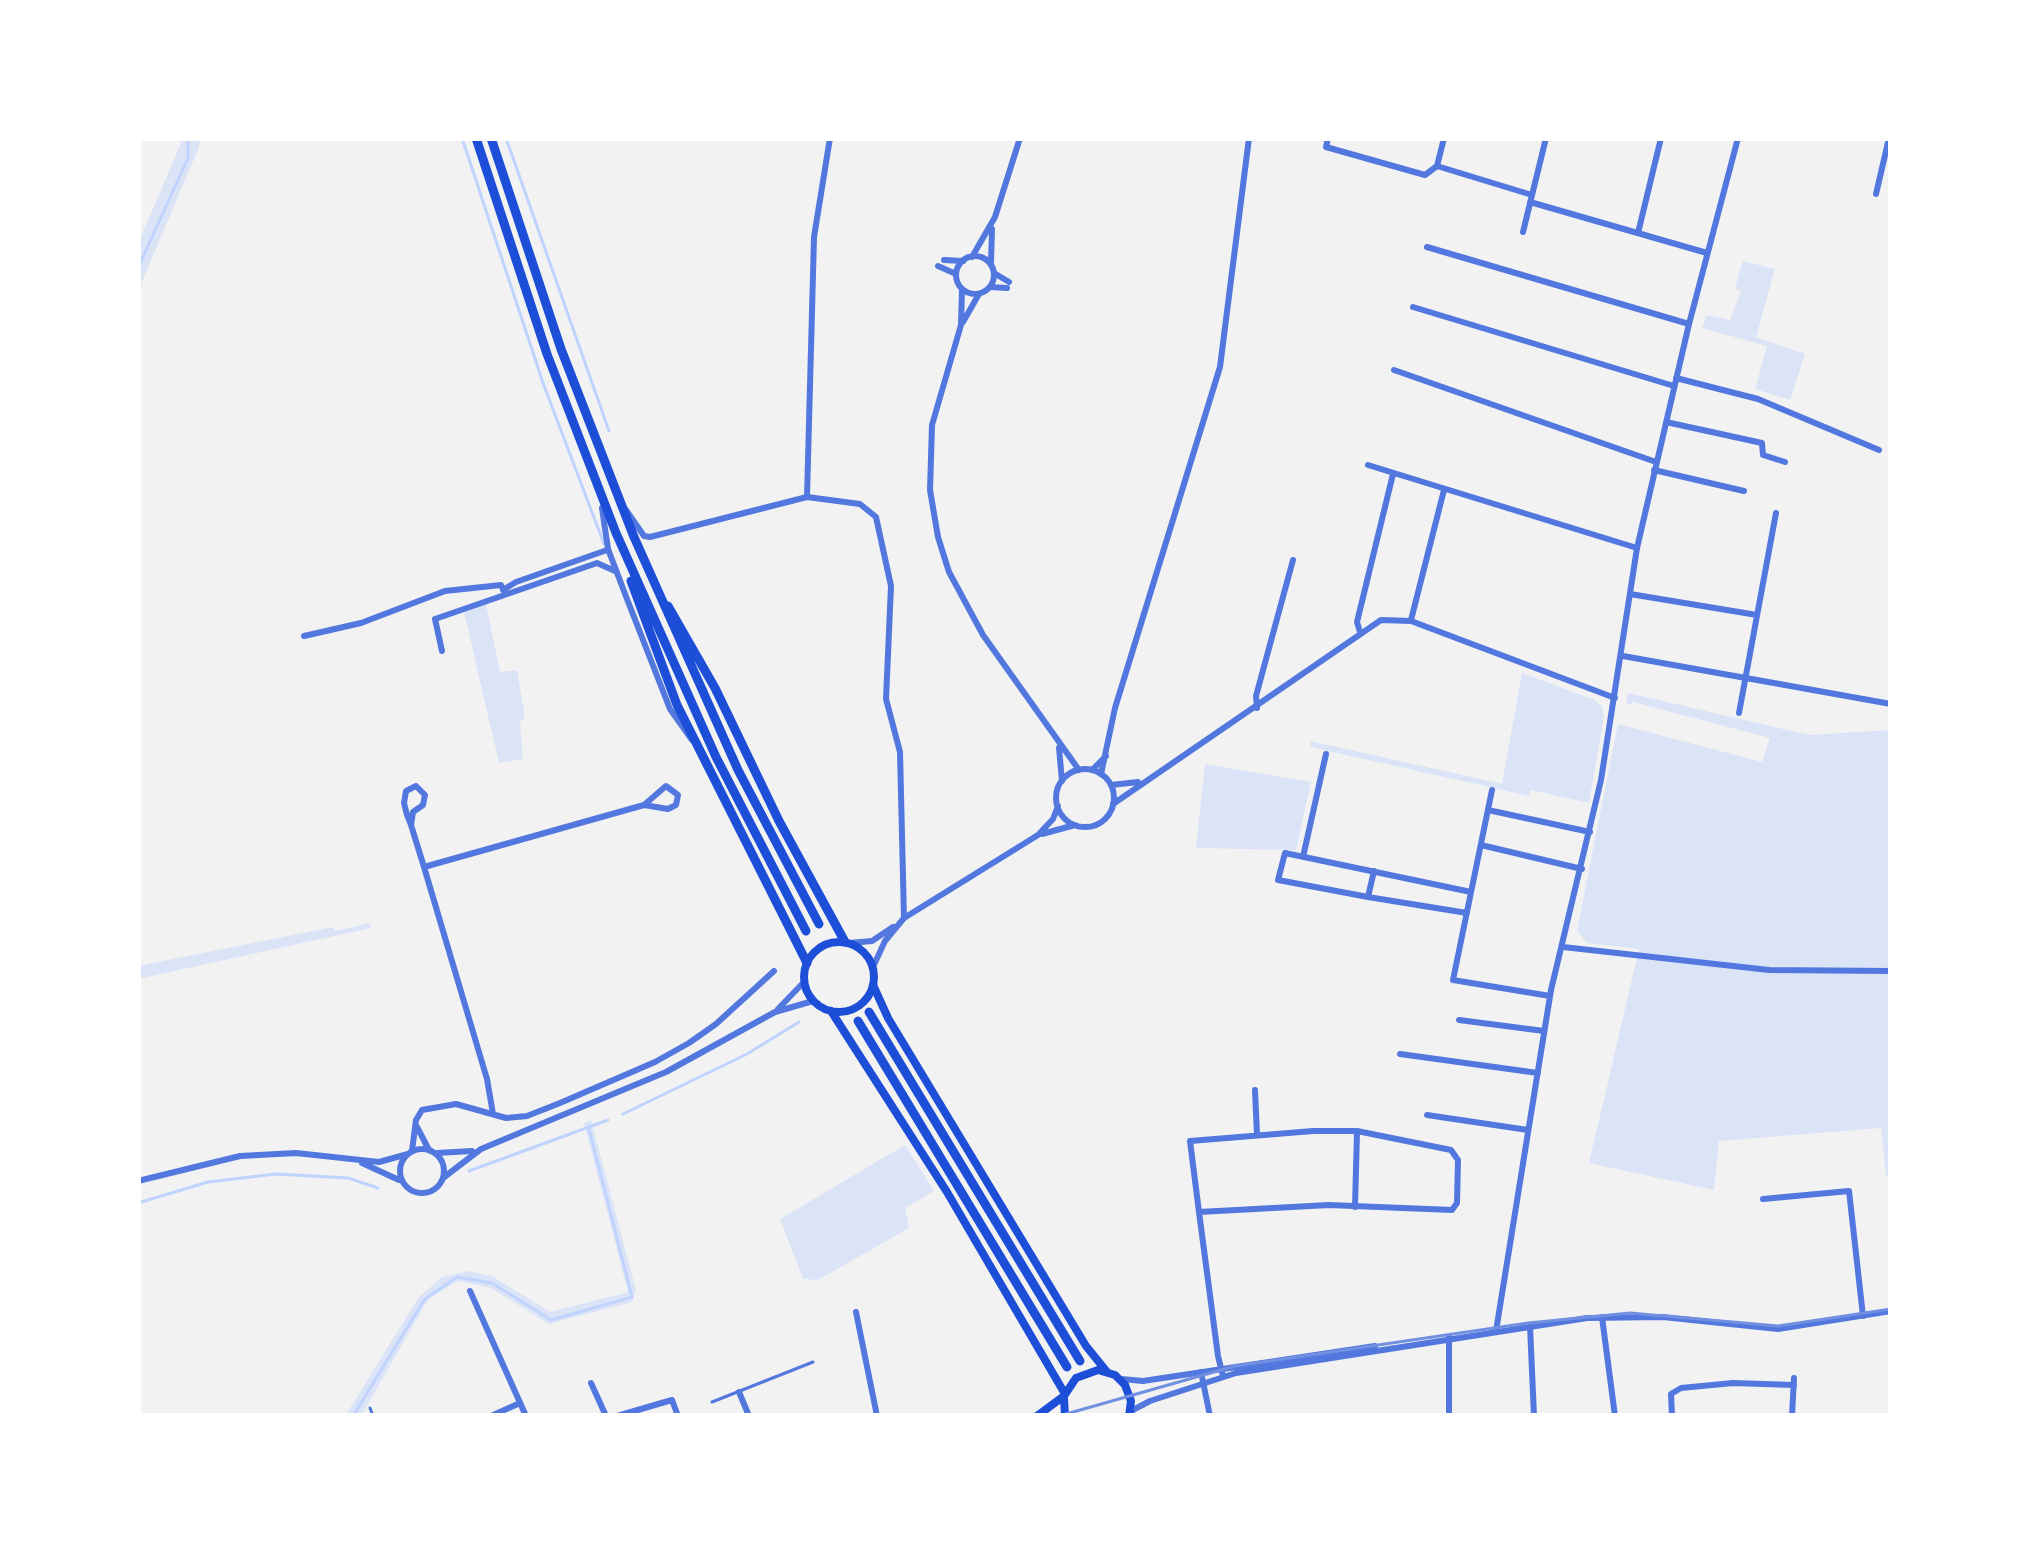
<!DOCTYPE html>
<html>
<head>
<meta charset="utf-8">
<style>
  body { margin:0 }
  #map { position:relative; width:2029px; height:1554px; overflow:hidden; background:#f2f2f2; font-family:Roboto,sans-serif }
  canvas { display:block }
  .frame { position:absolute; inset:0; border:141px solid #fff; pointer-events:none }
</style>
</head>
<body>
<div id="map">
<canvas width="2029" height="1554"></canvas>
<div class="frame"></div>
</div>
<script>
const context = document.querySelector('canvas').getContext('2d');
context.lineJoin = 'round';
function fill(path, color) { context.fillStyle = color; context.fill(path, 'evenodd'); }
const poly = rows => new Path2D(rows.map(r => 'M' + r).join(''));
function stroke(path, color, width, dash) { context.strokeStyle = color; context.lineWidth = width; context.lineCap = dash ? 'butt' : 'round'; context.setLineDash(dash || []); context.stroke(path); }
fill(poly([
  [178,138,200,138,199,147,138,291,138,244,181,143],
  [1743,261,1775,269,1756,337,1805,354,1790,400,1755,389,1767,346,1702,328,1707,315,1730,320,1741,291,1735,288],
  [486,604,500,672,517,670,525,718,520,721,523,759,499,763,464,612],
  [1522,673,1595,700,1602,707,1604,716,1589,803,1531,790,1529,796,1310,747,1311,741,1502,784],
  [1628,693,1809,735,1891,730,1891,1173,1886,1176,1881,1128,1719,1141,1714,1190,1589,1163,1639,949,1587,943,1577,930,1618,724,1762,762,1770,738,1633,702,1631,705,1626,704],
  [1205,764,1311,782,1296,850,1196,848],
  [370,923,371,928,138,979,138,966,333,927,335,931],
  [591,1120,636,1290,632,1302,549,1324,491,1288,458,1281,429,1298,361,1416,345,1416,419,1297,442,1277,468,1271,492,1276,550,1312,628,1292,584,1123],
  [905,1145,934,1191,905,1208,909,1228,818,1280,803,1279,780,1219]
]), '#dbe4f7');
stroke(poly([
  [462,138,543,383,604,544],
  [506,138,609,431],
  [138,268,188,158,188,138],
  [623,1114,747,1054,799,1022],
  [469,1171,608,1120],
  [138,1203,208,1182,276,1174,348,1178,378,1188],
  [353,1416,424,1300,457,1277,492,1283,551,1320,632,1297,589,1129]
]), '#bfd3fe', 3);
stroke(poly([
  [712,1402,813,1362],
  [370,1408,373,1416]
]), '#5277de', 3);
stroke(poly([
  [1328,138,1326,147,1425,175,1437,166,1444,138],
  [1437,166,1532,195],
  [1876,194,1889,138],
  [1530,202,1707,253],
  [1523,232,1546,138],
  [1638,233,1661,138],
  [1427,247,1689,324],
  [944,260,963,261],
  [938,266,956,274],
  [994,273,1009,282],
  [990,287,1007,288],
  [1413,307,1674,386],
  [1394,370,1656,462],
  [1676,378,1758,399,1879,450],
  [1666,422,1762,443,1763,455,1785,462],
  [1368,465,1637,548],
  [1654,470,1744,491],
  [807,497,814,237,830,138],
  [602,508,608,549,627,599,670,709,692,740],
  [626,510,644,536,650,537,807,497,860,504,876,517,891,586,886,699,900,752,904,918],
  [503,590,516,582,607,550],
  [1630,594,1757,615],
  [1411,620,1444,490],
  [1360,632,1357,622,1393,474],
  [304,636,361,623,445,591,501,585,503,589],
  [442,651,435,619,597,563,615,571],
  [1623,656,1891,704],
  [1257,708,1256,696,1293,560],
  [1739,713,1776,513],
  [1092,770,1106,756],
  [1101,774,1115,708,1220,367,1249,138],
  [1111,785,1138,782],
  [1492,790,1453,980,1550,996],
  [1113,804,1381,620,1411,621,1615,698],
  [1488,810,1590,832],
  [411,825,413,812,423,805,425,795,416,786,406,791,404,803,407,815,411,825,424,867,487,1079,493,1114],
  [1481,845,1582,869],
  [1303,857,1326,754],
  [424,867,644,805,668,809,676,805,678,795,666,786,644,805],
  [1374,871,1368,897,1467,913],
  [1368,897,1278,880,1285,853,1471,892],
  [1563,947,1769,970,1891,971],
  [1459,1020,1544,1031],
  [1400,1054,1538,1073],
  [1255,1090,1257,1135],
  [1427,1115,1528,1130],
  [417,1127,429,1150],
  [412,1151,416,1120,422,1110,456,1104,506,1118,527,1116,560,1103,655,1062,689,1043,716,1024,774,971],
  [1763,1199,1849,1191,1863,1316],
  [1355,1207,1357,1132],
  [1199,1212,1329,1205,1452,1210,1457,1203,1458,1160,1451,1150,1357,1131,1313,1131,1190,1141,1199,1212,1218,1356,1223,1376],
  [470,1291,526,1416],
  [856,1312,877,1416],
  [1602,1317,1615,1416],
  [1530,1326,1534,1416],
  [1496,1331,1551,990,1601,780,1637,548,1689,324,1738,138],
  [1449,1337,1449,1416],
  [1201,1372,1210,1416],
  [591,1383,606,1416],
  [739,1392,749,1416],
  [491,1416,520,1403],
  [617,1416,672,1400,678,1416],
  [1672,1416,1671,1394,1681,1388,1733,1383,1794,1385],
  [1792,1416,1794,1378]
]), '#5277de', 6);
stroke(poly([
  '956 275a19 19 0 1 1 38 0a19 19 0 1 1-38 0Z',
  [972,257,995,217,1020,138],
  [991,263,992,229],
  [962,289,961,325,932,425,930,490,938,537,949,572,983,635,1079,770],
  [963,322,979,294],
  [1059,748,1062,781],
  '1056 798a29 29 0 1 1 58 0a29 29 0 1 1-58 0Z',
  [1042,834,1075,825],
  [849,943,872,941,893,927],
  [873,967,885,941,904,918,1038,835,1053,819,1058,806],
  [778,1009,804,982],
  '400 1171a22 22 0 1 1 44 0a22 22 0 1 1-44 0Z',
  [437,1153,472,1151],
  [362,1163,399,1180],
  [443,1178,481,1149,666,1072,775,1012,813,1001],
  [138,1181,240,1156,296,1153,379,1162,408,1154],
  [1121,1379,1143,1381,1375,1346],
  [1131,1411,1150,1401,1236,1373,1587,1318,1663,1317,1778,1329,1891,1311]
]), '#5277de', 6);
stroke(poly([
  '804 977a35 35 0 1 1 70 0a35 35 0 1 1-70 0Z',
  [873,985,888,1018,1086,1346,1107,1372],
  [831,1011,947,1192,1065,1394],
  [1064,1398,1065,1416],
  [1037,1416,1064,1396,1076,1378,1098,1370,1115,1375,1125,1385,1131,1401,1129,1416]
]), '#1d4ed8', 8);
stroke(poly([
  [476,138,547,354,616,533,716,757,806,931],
  [491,138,561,349,634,537,738,770,819,924],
  [631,581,677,705,807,963],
  [668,606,715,688,779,821,845,942],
  [869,1012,1080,1361],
  [858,1021,1067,1367]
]), '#1d4ed8', 9);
stroke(poly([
  [1059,1416,1235,1366,1528,1323,1630,1313,1778,1326,1891,1309]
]), '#7290e2', 3);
</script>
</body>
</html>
